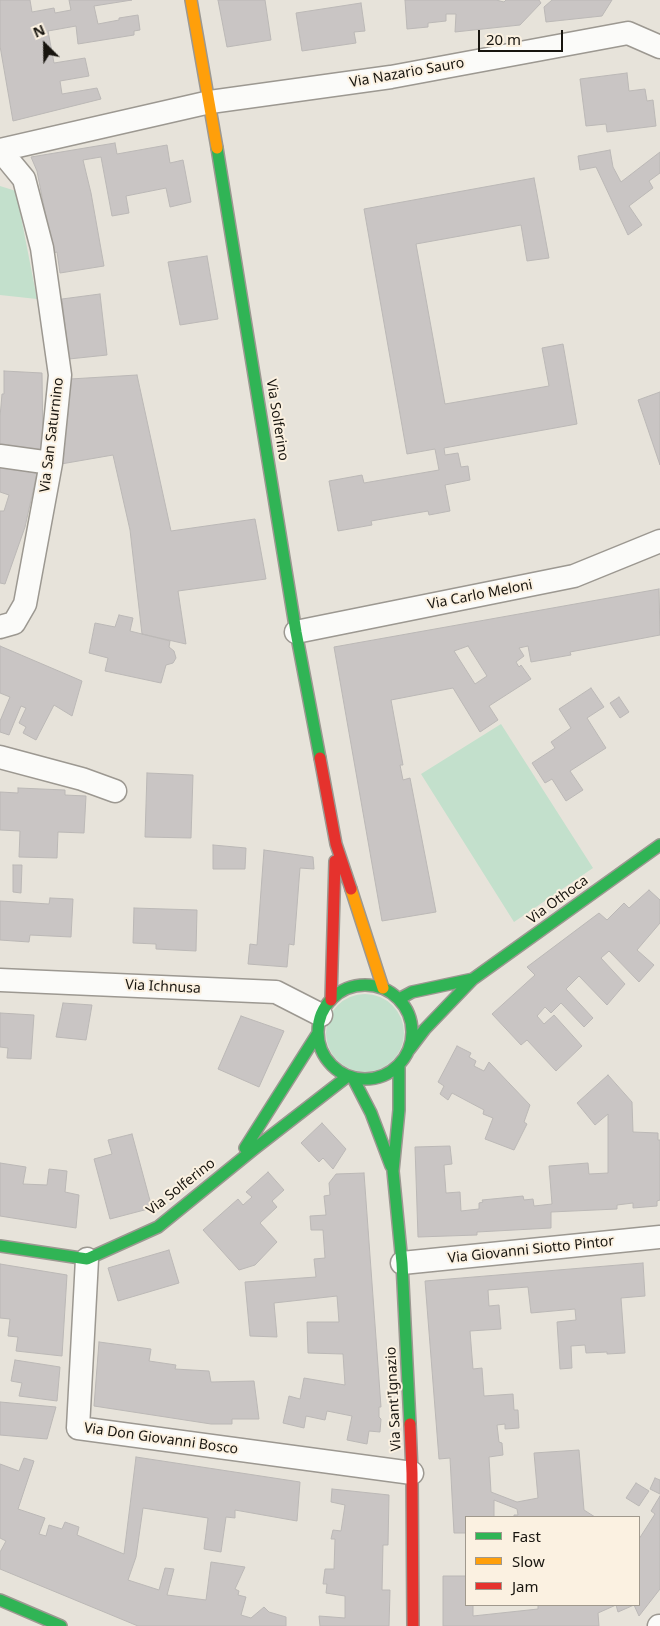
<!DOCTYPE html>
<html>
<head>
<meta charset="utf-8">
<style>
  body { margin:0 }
  #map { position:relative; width:660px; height:1626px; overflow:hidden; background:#e7e3da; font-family:"Noto Sans",sans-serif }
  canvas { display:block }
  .legend { position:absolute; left:465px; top:1516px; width:175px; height:90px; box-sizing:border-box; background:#fbf1e1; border:1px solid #a0998d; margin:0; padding:6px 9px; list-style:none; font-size:15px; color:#18150f }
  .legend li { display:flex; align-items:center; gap:10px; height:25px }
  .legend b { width:25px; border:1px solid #a0998d }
  .north { position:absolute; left:20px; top:20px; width:50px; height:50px; -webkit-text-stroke:4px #fbf1e1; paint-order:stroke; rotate:337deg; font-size:14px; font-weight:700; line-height:20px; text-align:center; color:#18150f }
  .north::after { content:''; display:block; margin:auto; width:18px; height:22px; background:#18150f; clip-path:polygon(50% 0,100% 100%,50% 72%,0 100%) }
  .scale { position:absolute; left:478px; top:30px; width:85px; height:22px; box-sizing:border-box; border:2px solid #18150f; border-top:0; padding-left:6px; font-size:15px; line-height:18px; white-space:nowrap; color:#18150f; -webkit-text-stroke:4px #fbf1e1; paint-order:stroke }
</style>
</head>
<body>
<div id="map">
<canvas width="660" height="1626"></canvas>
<ul class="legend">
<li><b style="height:6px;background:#30b455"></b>Fast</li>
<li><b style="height:6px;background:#ff9f0a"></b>Slow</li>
<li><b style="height:6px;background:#e5322d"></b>Jam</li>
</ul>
<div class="north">N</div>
<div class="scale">20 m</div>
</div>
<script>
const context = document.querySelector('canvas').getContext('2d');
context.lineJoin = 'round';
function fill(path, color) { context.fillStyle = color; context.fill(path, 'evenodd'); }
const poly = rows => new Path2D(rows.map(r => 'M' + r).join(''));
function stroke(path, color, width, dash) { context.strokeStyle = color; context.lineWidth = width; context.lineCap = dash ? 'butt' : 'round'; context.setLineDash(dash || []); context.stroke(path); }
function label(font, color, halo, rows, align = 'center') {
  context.font = font + ' "Noto Sans",sans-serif'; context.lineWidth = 4; context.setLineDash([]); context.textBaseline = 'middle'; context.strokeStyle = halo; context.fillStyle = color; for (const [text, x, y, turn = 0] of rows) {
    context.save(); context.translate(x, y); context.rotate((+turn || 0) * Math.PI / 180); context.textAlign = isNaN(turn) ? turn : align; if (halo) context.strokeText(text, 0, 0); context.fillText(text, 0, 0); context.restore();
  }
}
fill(poly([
  [0,186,16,191,37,299,0,295],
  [501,724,593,868,514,922,421,774],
  '326 1033a39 39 0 1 1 78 0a39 39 0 1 1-78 0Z'
]), '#c3e0cc');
const building = poly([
  [0,0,30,0,32,12,54,8,55,13,71,10,69,0,132,0,94,6,98,24,119,20,119,18,138,15,140,30,134,31,134,35,78,44,76,26,48,31,54,63,85,58,89,76,60,81,62,94,97,88,101,99,13,121,0,46,0,0],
  [218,0,265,0,271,40,227,47,218,0],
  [405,0,496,0,504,2,506,0,539,0,541,3,520,25,455,32,456,14,446,14,446,21,428,23,428,27,407,29,405,0],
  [552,0,612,0,602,16,546,22,544,7,552,0],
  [361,3,365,31,354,32,356,43,302,51,296,13,361,3],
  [627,73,629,91,645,89,647,101,653,100,656,126,607,132,606,124,586,126,580,79,627,73],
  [115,143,117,154,167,145,170,163,183,160,191,202,170,207,166,188,126,196,129,213,112,216,101,157,83,160,91,193,104,266,60,273,57,252,53,253,37,171,31,157,115,143],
  [610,150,613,167,621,182,660,152,660,173,649,181,653,188,629,206,642,225,628,235,596,167,580,170,578,156,610,150],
  [534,178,549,258,527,261,521,225,416,244,445,404,549,386,542,348,563,344,577,424,444,448,445,455,458,453,461,467,468,466,470,480,445,485,450,511,429,515,428,511,371,521,372,525,338,531,329,481,362,475,364,483,439,470,435,449,407,454,364,209,534,178],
  [207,256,218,319,180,325,168,262,207,256],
  [100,294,107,355,69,359,62,299,100,294],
  [4,371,42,373,43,450,0,446,0,417,2,394,4,394,4,371],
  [137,375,171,531,255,519,266,579,178,591,186,644,142,634,130,530,113,455,61,464,68,413,70,379,137,375],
  [660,392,660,465,638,400,660,392],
  [0,467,37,473,25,527,5,584,0,583,0,511,4,511,9,495,0,492,0,467],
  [659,589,660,635,570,652,571,655,531,662,528,646,519,648,524,656,516,662,519,667,521,665,531,679,489,706,498,720,480,732,453,688,391,700,403,765,400,765,403,780,410,778,436,912,382,921,334,647,659,589],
  [468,646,487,676,475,684,454,651,468,646],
  [119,615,133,618,130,631,170,641,169,647,174,651,176,658,173,663,166,665,161,683,105,671,108,658,89,653,95,623,115,627,119,615],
  [0,646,82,681,72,716,54,705,36,740,23,733,26,727,19,723,26,708,21,706,9,735,0,732,0,721,10,697,0,693,0,646],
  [591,688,604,707,587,718,606,748,570,771,583,790,566,801,552,779,545,783,532,763,555,748,551,742,571,728,559,709,591,688],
  [619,697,629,712,620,718,610,703,619,697],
  [147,773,193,775,191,838,145,837,147,773],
  [18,788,65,790,65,795,86,796,84,833,58,832,57,858,19,857,20,831,0,830,0,792,18,793,18,788],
  [213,845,246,848,245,869,213,869,213,845],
  [264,850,313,857,314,869,300,868,294,945,289,944,287,967,248,964,250,944,257,945,264,850],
  [13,865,22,865,21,893,13,892,13,865],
  [649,890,660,900,660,923,637,950,654,965,639,982,609,951,601,958,625,984,607,1005,579,976,566,989,593,1018,584,1027,561,1003,551,1013,545,1007,537,1016,544,1024,554,1015,582,1046,556,1071,527,1040,521,1045,492,1014,535,975,527,967,599,913,607,920,624,903,629,908,649,890],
  [50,898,73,899,71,937,30,935,29,942,0,940,0,901,49,904,50,898],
  [134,908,197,910,196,951,156,949,156,944,133,943,134,908],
  [63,1003,92,1005,86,1040,56,1037,63,1003],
  [0,1013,34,1015,31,1059,7,1058,8,1048,0,1047,0,1013],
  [241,1016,284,1031,259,1087,218,1069,241,1016],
  [457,1046,471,1053,469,1057,476,1061,474,1066,484,1071,489,1062,530,1105,524,1122,527,1124,514,1150,485,1139,493,1118,483,1114,484,1110,452,1093,448,1100,440,1094,444,1086,438,1082,457,1046],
  [608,1075,632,1102,633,1132,658,1133,658,1140,660,1140,660,1200,657,1201,657,1206,633,1208,633,1203,617,1205,617,1209,551,1212,551,1228,477,1232,477,1235,418,1237,415,1147,450,1146,452,1164,444,1165,446,1193,460,1192,461,1211,479,1209,479,1203,483,1202,482,1200,523,1196,524,1200,533,1199,534,1206,552,1204,549,1166,588,1163,589,1174,608,1173,608,1114,595,1125,577,1103,608,1075],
  [322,1123,346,1149,333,1169,323,1158,319,1162,301,1143,322,1123],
  [132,1134,152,1208,110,1219,94,1159,112,1154,108,1140,132,1134],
  [0,1163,26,1167,23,1184,47,1185,49,1169,67,1171,65,1192,79,1195,76,1228,0,1216,0,1163],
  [268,1172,284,1190,272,1201,277,1207,260,1223,277,1242,255,1265,239,1270,203,1230,238,1199,243,1205,252,1197,246,1192,268,1172],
  [364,1173,381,1407,379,1407,379,1417,381,1419,380,1432,369,1431,367,1444,347,1440,352,1416,327,1411,325,1420,306,1416,304,1428,283,1423,289,1396,300,1399,304,1378,345,1385,343,1354,308,1353,307,1322,339,1322,337,1296,274,1303,277,1337,250,1336,245,1282,316,1277,314,1259,325,1258,323,1230,311,1230,310,1216,326,1215,324,1196,330,1195,329,1183,336,1174,364,1173],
  [169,1250,179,1283,118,1301,108,1268,169,1250],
  [643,1263,645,1296,621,1298,625,1353,607,1354,607,1352,586,1353,585,1345,571,1346,572,1368,560,1369,557,1322,576,1320,575,1309,531,1313,528,1287,488,1290,489,1306,499,1305,501,1329,470,1331,473,1369,482,1368,484,1396,513,1394,514,1410,518,1410,519,1428,505,1429,505,1424,497,1425,499,1442,502,1443,503,1455,489,1457,491,1492,517,1502,538,1498,534,1453,579,1450,584,1510,595,1517,514,1517,514,1515,518,1515,517,1509,494,1500,494,1517,466,1517,466,1533,454,1533,450,1458,439,1459,425,1281,643,1263],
  [0,1264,67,1275,62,1356,16,1351,18,1337,8,1336,10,1319,0,1318,0,1264],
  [99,1342,151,1349,149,1361,176,1365,175,1369,209,1371,211,1382,254,1381,259,1419,232,1419,232,1424,211,1424,94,1406,99,1342],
  [15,1360,60,1367,57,1401,19,1396,22,1383,11,1381,15,1360],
  [0,1402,56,1407,47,1439,0,1435,0,1402],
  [136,1457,300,1482,297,1521,235,1510,235,1518,226,1517,221,1552,204,1549,208,1518,143,1508,136,1557,128,1580,159,1590,165,1568,174,1569,167,1595,206,1600,211,1562,245,1567,235,1589,239,1591,238,1595,246,1597,241,1615,251,1618,264,1607,269,1612,286,1617,286,1626,138,1626,0,1569,0,1552,6,1541,0,1538,0,1464,19,1471,24,1458,34,1461,18,1509,45,1518,39,1534,46,1536,49,1525,62,1529,65,1522,79,1527,77,1535,124,1554,136,1457],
  [655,1478,660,1480,660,1494,650,1489,655,1478],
  [636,1483,649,1491,639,1506,626,1498,636,1483],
  [332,1489,389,1495,388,1545,383,1545,382,1590,390,1590,389,1626,320,1626,319,1616,345,1618,345,1596,326,1593,327,1584,323,1584,325,1569,334,1569,335,1539,331,1539,333,1530,341,1531,345,1505,331,1502,332,1489],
  [660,1496,660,1589,639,1616,634,1605,618,1612,616,1605,598,1613,599,1626,443,1626,443,1576,466,1576,466,1605,473,1605,473,1616,538,1609,538,1605,639,1605,639,1539,655,1514,651,1511,660,1496]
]);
fill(building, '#c9c5c4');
stroke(building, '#bbb8b6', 1);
const street = poly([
  [0,150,210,102,391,77,628,33,660,47],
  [0,456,51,463],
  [0,627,14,623,25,604,51,463,60,375,42,248,24,179,0,150],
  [296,632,574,576,660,541],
  [0,757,82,779,115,791],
  [0,980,276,992,321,1015],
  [87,1259,78,1428,412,1473],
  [402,1263,660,1237],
  [659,1626,660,1626]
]);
const fast = poly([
  [217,148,296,632,320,758],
  '318 1032a47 47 0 1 1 94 0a47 47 0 1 1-94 0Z',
  [399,999,412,992,473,979],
  [409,1050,425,1029,473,979,660,845],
  [399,1065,399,1110,393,1171,402,1263,410,1424],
  [353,1078,371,1113,391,1166],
  [245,1148,318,1033],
  [0,1246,87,1259,158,1227,254,1149,348,1076],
  [0,1600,61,1626]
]);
const slow = poly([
  [191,0,217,148],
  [351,889,383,988]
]);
const jam = poly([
  [320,758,336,844,351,889],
  [331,1000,335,861],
  [410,1424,412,1473,413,1626]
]);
stroke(street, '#9c9891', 25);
stroke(fast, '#9c9891', 14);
stroke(slow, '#9c9891', 14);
stroke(jam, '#9c9891', 14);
stroke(street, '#fbfbf9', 22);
stroke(fast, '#30b455', 11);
stroke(slow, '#ff9f0a', 11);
stroke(jam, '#e5322d', 11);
label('14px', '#18150f', '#fbf1e1', [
  ["Via Nazario Sauro",407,73,-10],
  ["Via Solferino",277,420,81],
  ["Via San Saturnino",52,435,-83],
  ["Via Carlo Meloni",480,595,-11],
  ["Via Othoca",558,900,-36],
  ["Via Ichnusa",163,987,3],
  ["Via Solferino",181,1187,-38],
  ["Via Giovanni Siotto Pintor",531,1250,-6],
  ["Via Sant'Ignazio",394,1399,-93],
  ["Via Don Giovanni Bosco",161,1439,8]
]);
</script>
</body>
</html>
